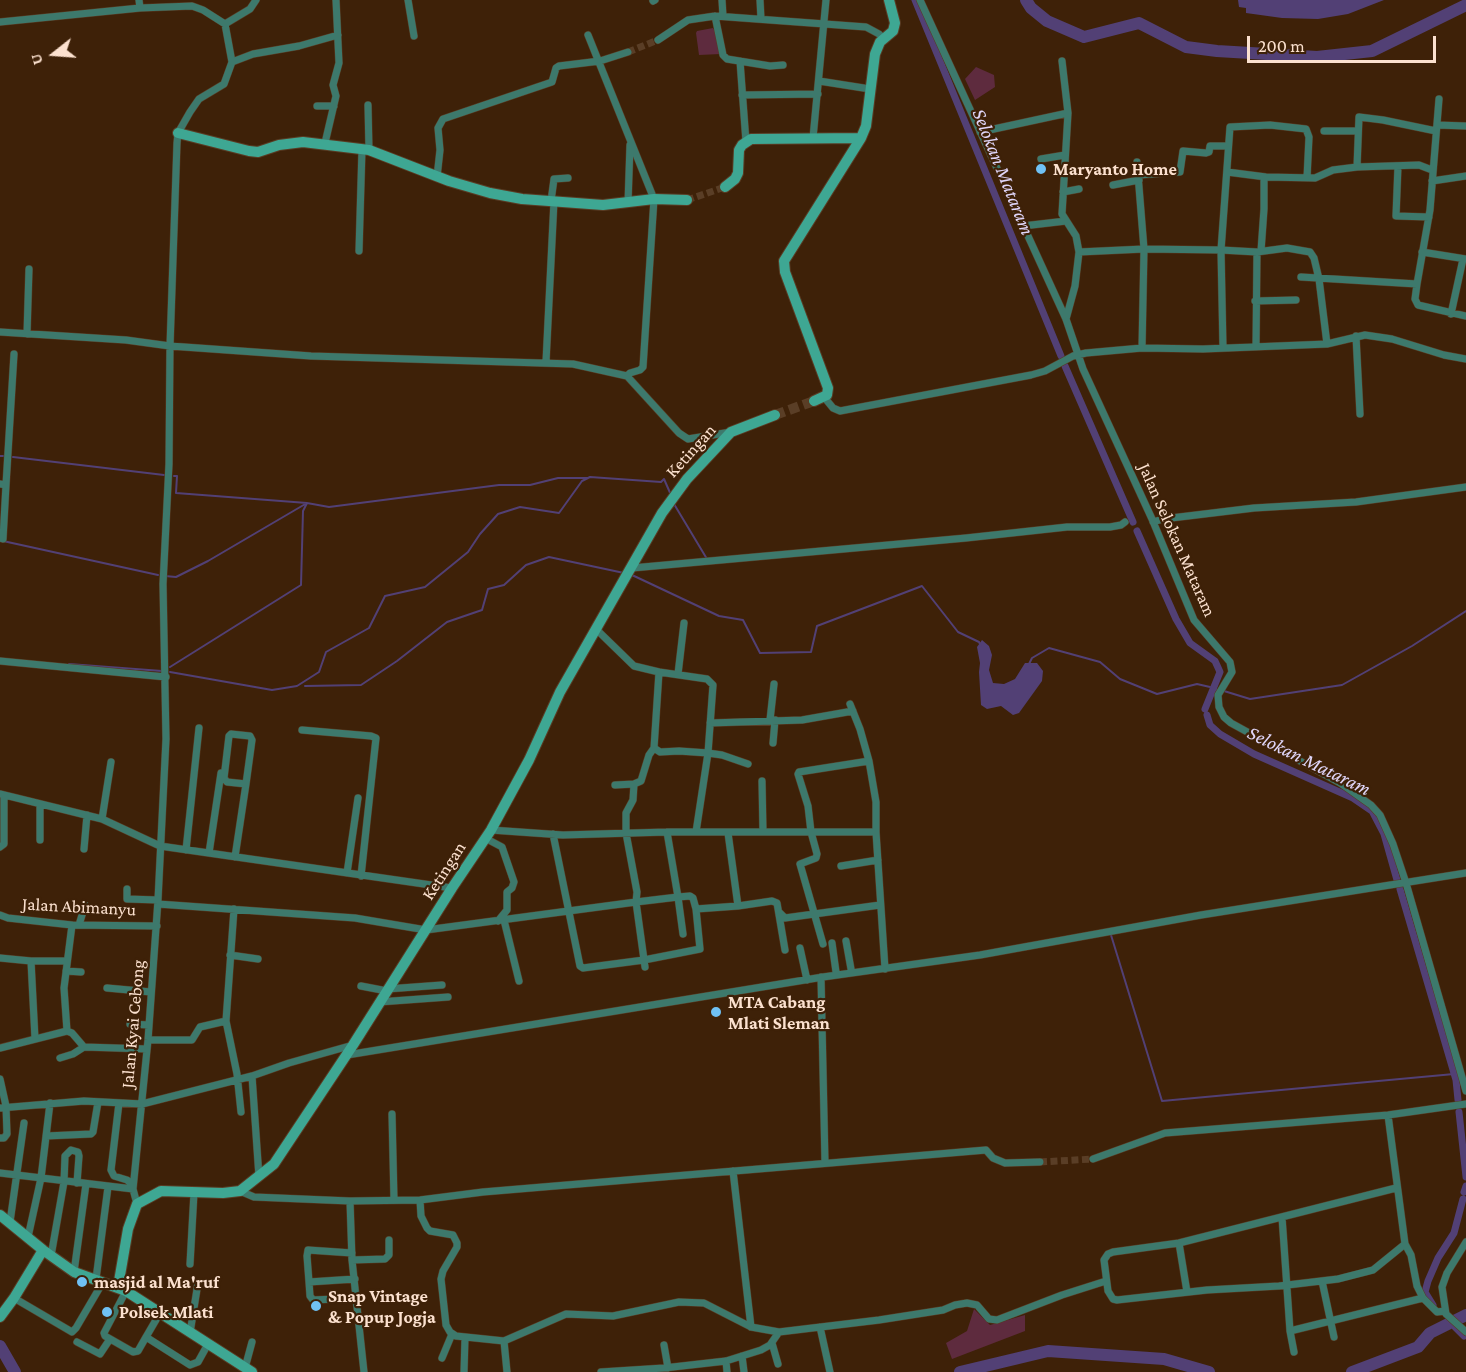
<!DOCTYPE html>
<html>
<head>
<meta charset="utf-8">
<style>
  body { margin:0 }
  #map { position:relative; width:1466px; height:1372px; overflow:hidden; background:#3e2108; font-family:"Crimson Pro",serif }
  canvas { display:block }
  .north { position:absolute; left:24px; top:24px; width:60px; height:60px; -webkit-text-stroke:4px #3e2108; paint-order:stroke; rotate:253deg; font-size:16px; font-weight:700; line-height:24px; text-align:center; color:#fce1cf }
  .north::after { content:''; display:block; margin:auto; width:21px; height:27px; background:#fce1cf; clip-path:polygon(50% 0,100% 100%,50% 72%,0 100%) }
  .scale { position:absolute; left:1247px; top:36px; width:189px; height:27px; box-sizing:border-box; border:3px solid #fce1cf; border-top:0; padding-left:8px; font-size:18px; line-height:21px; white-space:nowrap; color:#fce1cf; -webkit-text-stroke:4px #3e2108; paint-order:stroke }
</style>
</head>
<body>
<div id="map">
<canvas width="1466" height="1372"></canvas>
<div class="north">U</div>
<div class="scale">200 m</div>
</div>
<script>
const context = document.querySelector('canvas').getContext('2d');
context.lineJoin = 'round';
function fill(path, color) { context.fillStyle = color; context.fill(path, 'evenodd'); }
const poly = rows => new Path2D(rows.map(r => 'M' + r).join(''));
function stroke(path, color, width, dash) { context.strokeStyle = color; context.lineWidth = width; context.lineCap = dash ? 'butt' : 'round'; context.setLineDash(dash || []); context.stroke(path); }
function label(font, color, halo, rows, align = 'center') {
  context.font = font + ' "Crimson Pro",serif'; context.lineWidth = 4.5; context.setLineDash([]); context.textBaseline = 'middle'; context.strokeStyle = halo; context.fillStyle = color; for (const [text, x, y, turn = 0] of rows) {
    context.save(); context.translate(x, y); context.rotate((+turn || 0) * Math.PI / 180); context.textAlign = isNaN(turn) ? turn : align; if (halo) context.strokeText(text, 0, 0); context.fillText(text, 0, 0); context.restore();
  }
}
fill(poly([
  [713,28,718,36,721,54,699,55,696,33,697,31],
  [976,67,994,75,995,87,975,100,965,79],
  [974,1309,990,1325,1025,1315,1025,1331,952,1359,946,1343,967,1331]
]), '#5e2b3e');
fill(poly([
  [1238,0,1384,0,1348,14,1318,19,1282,18,1246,13,1246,8,1239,7],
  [982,640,989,646,992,655,989,670,993,683,1004,684,1015,679,1025,663,1037,663,1043,671,1042,681,1019,713,1013,715,1001,706,987,709,981,705,979,672,980,663,977,647]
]), '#524075');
stroke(poly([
  [0,456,3,456],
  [13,457,164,475],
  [674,504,707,559],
  [3,541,158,575],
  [632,575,719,616,743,620,760,653,811,652,817,626,922,586,958,632,979,642,981,646],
  [165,576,176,577,208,561,307,503,329,507,499,485,530,485,558,478,587,478],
  [69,664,162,671],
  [1029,664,1032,658,1049,648,1100,662,1120,679,1157,694,1197,684,1210,687],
  [170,667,301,585,303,511,307,503,176,493,177,476,174,476],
  [170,672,272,690,297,686,319,672,326,652,369,628,385,596,425,587,468,552,480,534,498,514,520,507,559,513,582,481,590,477,661,482,664,479,671,495],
  [305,686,361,685,397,661,447,622,482,610,488,589,504,585,526,565,549,557,624,573],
  [1216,689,1217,690],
  [1224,691,1250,699,1342,685,1412,646,1466,611],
  [1111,935,1162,1101,1454,1074]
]), '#524075', 2);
stroke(poly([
  [915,0,1061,356],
  [1065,366,1133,522],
  [1137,531,1176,619,1190,643,1215,661,1220,672,1205,709],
  [1207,715,1210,725,1220,734,1254,754,1353,798,1372,811,1384,834,1397,880],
  [1400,889,1456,1080,1458,1100],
  [1459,1112,1466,1177],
  [1464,1192,1466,1186],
  [1433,1305,1425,1292,1428,1281,1438,1258,1454,1233,1463,1199],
  [1449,1321,1464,1336]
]), '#524075', 7);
stroke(poly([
  [1026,0,1031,8,1047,21,1084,37,1139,23,1186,47,1217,51,1317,57,1372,51,1466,5],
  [1454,1321,1466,1315],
  [0,1346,15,1372],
  [960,1372,1048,1351,1164,1359,1209,1372],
  [1352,1372,1418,1347,1430,1333,1448,1324]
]), '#524075', 12);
stroke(poly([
  [628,52,658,40],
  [687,200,725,187],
  [1040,1162,1093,1159]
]), '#5a3e26', 7, [7, 3.5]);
stroke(poly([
  [775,415,814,401]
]), '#5a3e26', 10, [10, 5]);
const street = poly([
  [408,0,414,36],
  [722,0,723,16],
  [760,0,761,19],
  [920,0,1066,319,1083,369,1152,519,1194,620,1230,662,1232,672,1218,695,1219,707,1224,717,1231,723,1340,783,1371,805,1380,815,1393,844,1406,883,1466,1091],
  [653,1,655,0],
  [715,16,723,55,727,59,770,66,783,65],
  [0,22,140,8],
  [225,24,250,9,256,0],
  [588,35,654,199,643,367,640,370,630,373,627,376],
  [658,40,688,20,715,16,866,27,879,34,884,39],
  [740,61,746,142],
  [1062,61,1068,113,1062,214,1076,236,1079,252,1144,249,1142,348],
  [232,62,253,54,299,46,338,35],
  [819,81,870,89],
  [742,95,818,94],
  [368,105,369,150],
  [317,106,334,106],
  [1437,125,1466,126],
  [1324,131,1357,131],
  [980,132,1068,113],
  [813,138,826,0],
  [325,143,336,96,333,85,339,63,336,0],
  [1041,159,1065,155],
  [1137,162,1144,249,1221,250,1230,127,1270,125,1306,129,1309,137,1307,178],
  [1398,166,1396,216,1429,217],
  [1357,167,1359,117,1383,120,1436,131],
  [1227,172,1266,177,1315,178,1333,170,1357,167,1419,165,1432,170],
  [1139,175,1180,172,1183,151,1206,153,1209,152,1210,146,1228,146],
  [437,177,440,150,438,128,443,119,552,82,556,68,559,66,600,61,628,52],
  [1432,181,1466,176],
  [1113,185,1139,180],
  [1063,192,1079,189],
  [551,201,554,179,568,178],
  [628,203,630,145],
  [1023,226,1066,221],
  [359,251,362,149],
  [1261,251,1264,209,1264,177],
  [1422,252,1466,259],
  [1301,277,1417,284,1415,299,1418,305,1466,316],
  [1417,284,1430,210,1439,99],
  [1255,301,1296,300],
  [1451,314,1463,259],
  [1066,319,1075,286,1079,252],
  [0,332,126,340,170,346,311,356,573,364,627,376,679,433,688,439,731,432],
  [27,334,29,269],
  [1356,336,1360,414],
  [1256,347,1257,252],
  [1223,348,1221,250,1257,252,1287,248,1310,252,1314,258,1319,279,1327,344],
  [546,362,554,201],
  [824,397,833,408,840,411,1031,375,1045,371,1073,356,1086,353,1142,348,1203,349,1327,344,1365,335,1392,339,1444,355,1466,359],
  [0,484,6,485,3,539,0,538],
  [6,485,14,354],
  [1153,522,1163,519,1254,508,1356,502,1466,487],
  [632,568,966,538,1067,527,1110,527,1121,525,1125,522],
  [596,629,634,666,659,672],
  [0,661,166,677],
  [678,674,684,623],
  [770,720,774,684],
  [710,723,802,720,853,711],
  [302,730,371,736,376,738,361,876],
  [773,743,775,720],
  [762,781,763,832],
  [615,785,634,784,641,781,649,755,654,748],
  [0,794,102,819,160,846,452,888],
  [40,805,40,840],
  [102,819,111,762],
  [491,830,563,835,667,832,876,832,876,802,869,761,860,729,850,704],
  [696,832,708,753,713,685,707,679,659,672,654,748,660,752,679,751,708,753,722,755,748,764],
  [876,832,885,969],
  [553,834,580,966,583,968,644,960,700,949,696,909],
  [485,838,502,847,514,882,512,888,507,892,507,910,498,921],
  [0,847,4,844,4,795],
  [84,849,87,815],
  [186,850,199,728],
  [209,853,221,773],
  [235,857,246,784,252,740,250,736,231,734,229,736,224,778,227,782,246,784],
  [841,866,878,860],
  [347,873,358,798],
  [127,889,127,899,158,900],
  [158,904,355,918,426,930,636,902,637,892,626,833,626,813,633,800,634,784],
  [738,906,772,901,777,903,785,950],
  [234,909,226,1021,237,1074,241,1112],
  [780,913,785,918,880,905],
  [0,915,8,918,72,925,157,926],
  [504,920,519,981],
  [72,925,64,988,67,1031,72,1033,84,1047],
  [79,925,85,905],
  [683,934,678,897,690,896,693,898,696,909,738,906,728,833],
  [846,941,851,969],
  [832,943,836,972],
  [823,944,800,864,816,858,817,854,811,832,808,806,798,774,799,772,869,761],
  [800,948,807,980],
  [230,955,258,959],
  [0,958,31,961,67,961],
  [31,961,35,1039],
  [645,967,636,902,678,897,667,832],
  [66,971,81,972],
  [821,977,825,1163],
  [361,986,387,991],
  [107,988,151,992],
  [387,989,442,985],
  [379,1002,448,997],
  [130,1024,149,1025],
  [148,1040,192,1040,200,1027,226,1021],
  [0,1048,67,1031],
  [347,1055,823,977,980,955,1201,915,1466,873],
  [60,1058,73,1054,84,1047,147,1049],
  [252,1076,259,1177],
  [0,1079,6,1106,7,1134,4,1138,0,1138],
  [119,1103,111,1170,114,1176,127,1180,133,1185],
  [0,1108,84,1101,142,1104,252,1076,289,1063,353,1045],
  [392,1114,394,1200],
  [1388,1115,1405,1244,1411,1255,1417,1286,1423,1298,1437,1312,1445,1311],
  [46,1136,91,1134,93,1132,98,1102],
  [1093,1159,1165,1133,1388,1115,1466,1104],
  [733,1171,751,1327],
  [0,1173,133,1189],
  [1396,1188,1179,1243,1113,1252,1108,1254,1104,1260,1108,1291,1113,1299,1117,1300,1207,1290,1279,1286,1338,1279,1373,1270,1405,1244],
  [240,1191,254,1197,350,1201,420,1200,483,1192,986,1150,993,1158,1005,1163,1040,1162],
  [420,1200,421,1216,427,1228,430,1231,453,1235,457,1243,457,1247,443,1271,441,1279,446,1325,450,1332,456,1336,504,1341,507,1372],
  [350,1201,352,1260,364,1372],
  [137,1204,133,1189,148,1040,158,900,166,739,163,584,169,464,170,346,177,143,178,133,190,112,199,99,224,84,232,62,225,24,203,10,192,6,140,8,139,0],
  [1282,1217,1290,1331,1423,1298],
  [10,1222,24,1123],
  [28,1237,41,1178,50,1103],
  [1466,1242,1447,1273,1442,1287,1446,1314,1466,1332],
  [1179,1243,1187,1292],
  [352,1253,308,1250,307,1256,309,1282,355,1279],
  [51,1256,64,1182,65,1156,71,1150,78,1152,79,1156,77,1183],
  [352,1260,385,1259,389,1255,389,1240],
  [190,1264,194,1193],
  [74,1272,86,1184],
  [96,1279,108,1187],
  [1322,1281,1334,1337],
  [309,1282,310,1296,313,1300,357,1298],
  [126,1291,104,1333,105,1336,133,1352,138,1351,146,1337],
  [14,1298,72,1332,76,1328,103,1282],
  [160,1313,146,1337,190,1365,198,1362,208,1344],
  [820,1327,830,1372],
  [1290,1331,1294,1352],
  [190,1333,198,1283],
  [504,1341,566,1314,613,1316,679,1302,704,1303,751,1327,779,1332],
  [77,1342,100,1354,110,1339],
  [772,1343,778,1364],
  [664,1345,668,1368],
  [742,1356,744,1372],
  [442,1358,452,1334],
  [726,1361,727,1372],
  [245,1368,252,1342],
  [464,1372,465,1338],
  [601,1372,664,1368,726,1361,761,1350,770,1345,779,1332,879,1320,943,1310,955,1305,967,1303,977,1305,989,1319,997,1320,1062,1295,1106,1281]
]);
const secondary = poly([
  [178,133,249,151,258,152,279,145,303,142,369,150,449,181,490,193,522,199,603,205,654,199,687,200],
  [725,187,735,179,738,173,739,150,742,145,751,139,861,138],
  [814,401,827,395,828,388,785,272,784,261,861,138,866,126,875,54,880,42,893,31,895,23,889,0],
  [0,1215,43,1250,74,1272,126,1291,252,1372],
  [118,1287,128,1229,137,1204,161,1191,223,1193,240,1191,274,1164,353,1045,452,888,491,830,529,760,560,692,662,513,687,479,731,432,775,415],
  [0,1317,14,1298,43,1250]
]);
stroke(street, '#593c24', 8);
stroke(secondary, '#593c24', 12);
stroke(street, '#3d796c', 7);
stroke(secondary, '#3ea793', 10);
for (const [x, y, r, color] of [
  [1041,169,6,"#70c1f4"],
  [716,1012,6,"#70c1f4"],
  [82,1282,6,"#70c1f4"],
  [316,1306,6,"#70c1f4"],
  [107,1312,6,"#70c1f4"]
]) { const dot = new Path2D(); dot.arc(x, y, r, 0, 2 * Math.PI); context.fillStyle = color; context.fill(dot); stroke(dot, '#3e2108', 2); }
label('bold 18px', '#fce1cf', '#3e2108', [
  ["Maryanto Home",1053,169],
  ["MTA Cabang",728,1002],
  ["Mlati Sleman",728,1023],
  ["masjid al Ma'ruf",94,1282],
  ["Snap Vintage",328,1296],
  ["& Popup Jogja",328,1317],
  ["Polsek Mlati",119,1312]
], 'left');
label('18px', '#fce1cf', '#3e2108', [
  ["Ketingan",691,451,-48],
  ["Jalan Selokan Mataram",1177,540,66],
  ["Ketingan",444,871,-57],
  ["Jalan Abimanyu",79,907,3],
  ["Jalan Kyai Cebong",133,1024,-85]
]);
label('italic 20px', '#e0d6f9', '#3e2108', [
  ["Selokan Mataram",1003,172,68],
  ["Selokan Mataram",1309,761,26]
]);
</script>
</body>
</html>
